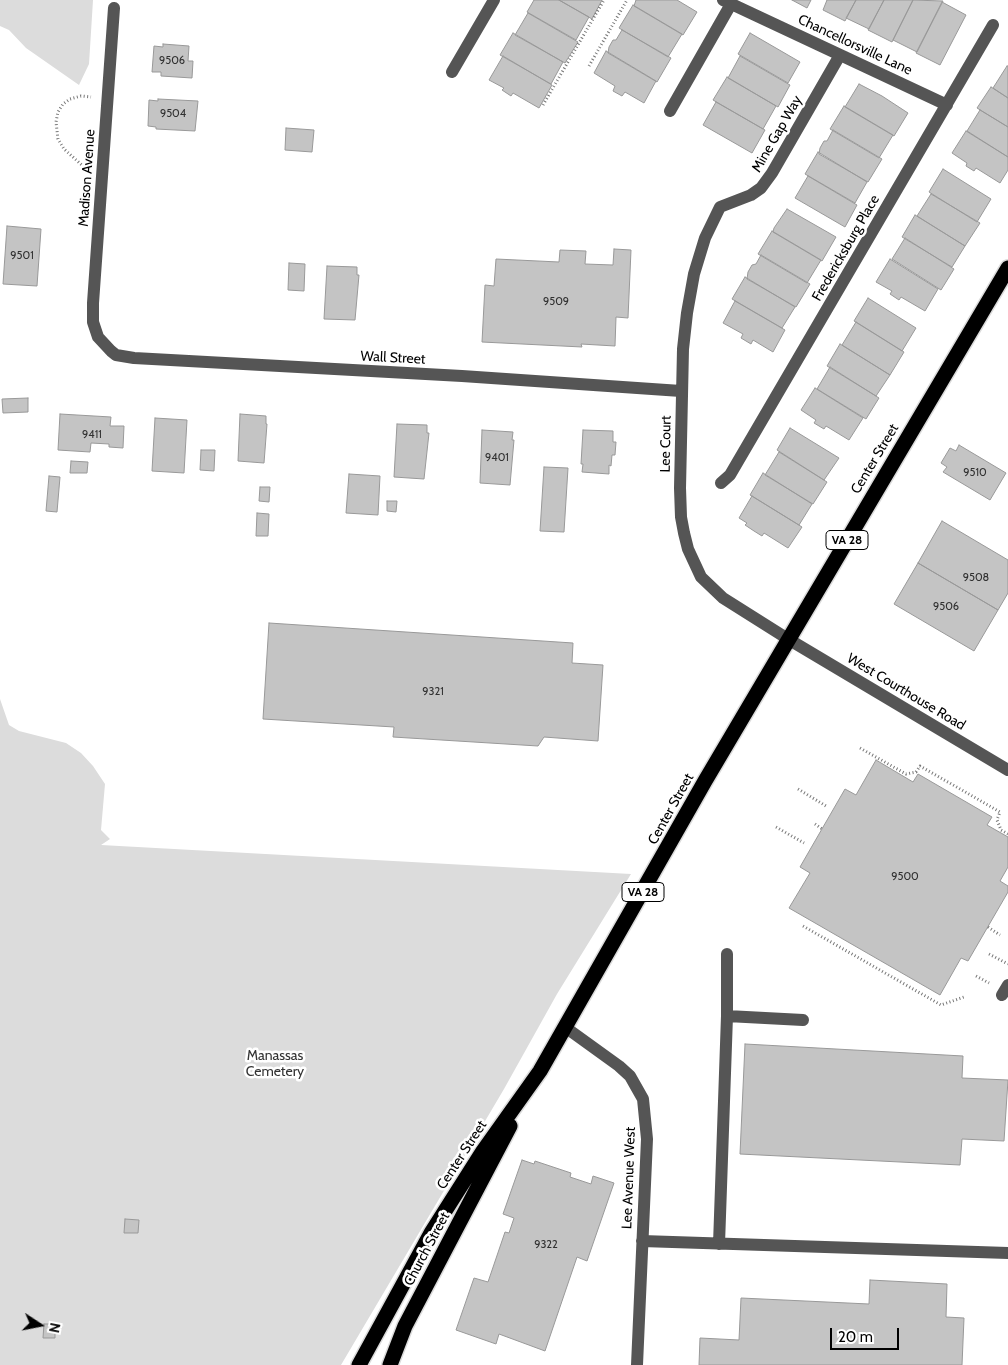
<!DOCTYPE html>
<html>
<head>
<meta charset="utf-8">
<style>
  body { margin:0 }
  #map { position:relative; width:1008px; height:1365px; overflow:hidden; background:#fff; font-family:Cabin,sans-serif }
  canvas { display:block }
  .north { position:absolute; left:15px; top:1300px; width:50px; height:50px; -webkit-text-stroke:4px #fff; paint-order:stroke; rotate:101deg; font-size:14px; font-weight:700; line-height:20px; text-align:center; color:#000 }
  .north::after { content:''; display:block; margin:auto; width:18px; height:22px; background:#000; clip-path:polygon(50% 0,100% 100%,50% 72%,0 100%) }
  .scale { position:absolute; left:830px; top:1328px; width:69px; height:22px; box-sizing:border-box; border:2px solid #000; border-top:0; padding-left:6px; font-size:15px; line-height:18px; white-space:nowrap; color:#000; -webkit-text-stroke:4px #fff; paint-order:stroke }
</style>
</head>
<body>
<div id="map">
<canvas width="1008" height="1365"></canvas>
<div class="north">N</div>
<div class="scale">20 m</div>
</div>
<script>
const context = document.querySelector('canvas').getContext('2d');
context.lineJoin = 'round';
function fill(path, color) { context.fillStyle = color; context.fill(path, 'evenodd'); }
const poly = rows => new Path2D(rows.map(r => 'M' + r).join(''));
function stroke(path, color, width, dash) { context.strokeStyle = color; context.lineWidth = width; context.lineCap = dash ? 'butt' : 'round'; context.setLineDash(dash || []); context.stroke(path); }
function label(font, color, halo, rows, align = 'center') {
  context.font = font + ' Cabin,sans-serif'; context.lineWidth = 5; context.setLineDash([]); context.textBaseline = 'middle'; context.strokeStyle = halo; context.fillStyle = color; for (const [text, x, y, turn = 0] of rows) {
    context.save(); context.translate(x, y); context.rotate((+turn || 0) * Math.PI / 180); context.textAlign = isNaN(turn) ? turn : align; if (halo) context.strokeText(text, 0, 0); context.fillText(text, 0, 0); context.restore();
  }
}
fill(poly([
  [0,0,93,0,89,64,79,85,26,48,9,30,0,26],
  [0,699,9,725,19,731,66,743,81,753,93,766,105,784,101,830,110,839,101,845,631,874,557,994,504,1089,341,1365,0,1365]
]), '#dcdcdc');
const building = poly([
  [534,0,559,0,589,17,576,40,527,12,534,0],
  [559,0,602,0,592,19,559,0],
  [636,0,677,0,697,12,683,35,634,6,636,0],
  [792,0,811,0,807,8,792,0],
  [827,0,856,0,845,21,823,10,827,0],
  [856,0,884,0,869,29,846,18,856,0],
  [884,0,913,0,892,42,868,30,884,0],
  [913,0,943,1,917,52,893,40,913,0],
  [942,2,966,15,940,65,916,53,942,2],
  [633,5,682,34,668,57,619,28,633,5],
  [528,13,578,42,565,63,515,35,528,13],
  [622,30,671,58,657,82,608,53,609,47,613,40,616,40,622,30],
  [513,33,563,62,551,84,500,55,513,33],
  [750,33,800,62,788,83,738,54,750,33],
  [163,44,189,46,188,61,193,61,192,78,161,76,161,72,152,72,154,46,163,47,163,44],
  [606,51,656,81,644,103,625,92,622,96,613,91,615,86,594,73,606,51],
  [503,56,552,85,539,108,513,93,511,96,502,90,504,88,489,80,503,56],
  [740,56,790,85,778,107,728,78,740,56],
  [1007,66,1008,66,1008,98,993,88,1007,66],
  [727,77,776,106,763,129,713,100,727,77],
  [859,84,882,96,908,113,894,136,845,107,859,84],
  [991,87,1008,98,1008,127,977,108,991,87],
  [158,99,198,101,195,131,156,129,156,127,148,126,149,100,158,101,158,99],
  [716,102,765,130,752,153,703,125,716,102],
  [844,106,893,135,879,158,830,129,844,106],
  [980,110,1008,127,1008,157,967,131,980,110],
  [286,128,314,130,312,152,285,150,286,128],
  [833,130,882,159,868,182,819,154,820,148,824,141,827,141,833,130],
  [966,131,1008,157,1008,170,1000,183,976,168,974,171,966,166,967,163,952,153,966,131],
  [818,152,867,182,855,203,805,174,818,152],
  [943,169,991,199,977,222,929,192,943,169],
  [808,176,857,205,845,227,795,198,808,176],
  [931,194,980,223,965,246,917,216,931,194],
  [787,209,836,237,822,261,773,232,774,228,787,209],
  [915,215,965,246,952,267,902,237,915,215],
  [7,226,41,229,37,286,3,284,7,226],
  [772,231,821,260,807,283,758,254,772,231],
  [905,238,954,269,941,290,892,259,905,238],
  [614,249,631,250,628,318,616,317,615,346,581,344,582,347,482,342,485,285,494,286,496,259,559,262,560,250,586,251,585,264,613,265,614,249],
  [761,255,810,284,796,307,747,279,748,272,752,265,756,264,761,255],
  [890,259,938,289,925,311,901,297,899,300,890,294,892,291,876,282,890,259],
  [289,263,305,264,304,291,288,290,289,263],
  [327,266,357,267,357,275,359,275,355,320,324,319,327,266],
  [745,277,795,307,782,328,732,299,745,277],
  [868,298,916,328,902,351,854,321,868,298],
  [735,301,785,330,773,352,753,340,751,344,741,338,743,334,723,323,735,301],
  [856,322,904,352,890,375,842,345,856,322],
  [840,344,890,375,876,396,827,366,840,344],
  [830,367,879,398,866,419,817,389,830,367],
  [815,388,863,418,849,440,826,426,824,429,814,423,816,420,801,410,815,388],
  [28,398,28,412,3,413,2,399,28,398],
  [60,414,111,417,110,426,124,426,123,448,109,447,109,444,91,443,90,452,58,450,60,414],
  [240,414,266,416,266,424,267,424,264,463,238,461,240,414],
  [155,418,187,420,184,473,152,471,155,418],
  [397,424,427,425,427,433,429,433,424,479,394,477,397,424],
  [790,428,839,458,824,480,777,450,790,428],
  [482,430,513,432,512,440,514,440,510,485,480,483,482,430],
  [583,430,613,431,613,442,616,442,615,455,612,455,611,466,609,465,609,474,582,472,583,464,581,464,583,430],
  [959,445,1006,473,990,500,943,472,947,467,941,463,950,448,956,451,959,445],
  [201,450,215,450,214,471,200,470,201,450],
  [779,452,827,482,813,504,765,475,779,452],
  [71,461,88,462,87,473,70,473,71,461],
  [544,467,568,468,564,532,540,531,544,467],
  [763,473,812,504,799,525,750,495,763,473],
  [349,474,380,476,378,515,346,513,349,474],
  [49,476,60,477,57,512,46,511,49,476],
  [260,487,270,487,269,502,259,501,260,487],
  [752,496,802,527,788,548,764,533,762,536,754,531,745,525,747,523,739,518,752,496],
  [387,501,397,501,396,512,387,511,387,501],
  [257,513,269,514,268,536,256,536,257,513],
  [942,521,1008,560,1008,593,998,610,918,563,942,521],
  [918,563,998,610,974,651,894,604,918,563],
  [269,623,573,643,572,663,603,665,598,741,544,737,538,746,393,737,394,727,263,719,269,623],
  [876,760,913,782,918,774,992,817,987,825,1008,837,1008,867,1000,881,1008,886,1008,892,968,961,961,958,940,995,789,908,810,873,800,867,845,789,856,795,876,760],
  [745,1044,963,1056,962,1078,1008,1080,1004,1141,962,1139,960,1165,740,1154,745,1044],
  [522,1160,534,1164,535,1161,571,1173,570,1177,591,1184,593,1176,614,1183,587,1261,577,1257,545,1351,499,1334,496,1344,456,1330,474,1278,488,1282,505,1232,509,1233,514,1218,503,1214,522,1160],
  [125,1219,139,1220,138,1233,124,1233,125,1219],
  [870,1280,947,1284,946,1317,964,1318,962,1365,699,1365,700,1338,739,1340,741,1298,869,1304,870,1280],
  [44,1324,55,1324,55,1338,43,1338,44,1324]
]);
fill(building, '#c4c4c4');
stroke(building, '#999', 1);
const highway = poly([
  [359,1365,431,1233,483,1151,540,1071,705,781,1008,268],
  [390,1365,405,1326,510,1126]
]);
stroke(highway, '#dbdbdb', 18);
stroke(poly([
  [589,66,627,0],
  [543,105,604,0],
  [84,167,64,149,58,139,56,122,58,112,63,104,70,99,81,96,91,97],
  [860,748,906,774,916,772,920,766,1000,812,997,820,1001,830,1008,834],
  [798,789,826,806],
  [815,824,822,829],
  [776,827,804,843],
  [803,926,941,1005,964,997],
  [988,927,1000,935],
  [989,954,1008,964],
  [976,976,989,983]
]), '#777', 3, [1, 2.5]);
stroke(poly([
  [723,0,947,105],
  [114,8,93,303,93,322,98,337,111,351,116,355,134,358,462,376,681,391],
  [840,55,772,173,761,188,751,195,720,207,705,238,694,274,687,313,683,349,680,488,681,517,684,533,688,549,701,577,723,598,788,639,1008,770],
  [452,72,494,0],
  [670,111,731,4],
  [721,483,730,475,993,25],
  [727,954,727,1016,803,1020],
  [1002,995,1008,985],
  [565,1027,619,1066,630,1076,643,1099,647,1139,637,1365],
  [642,1241,1008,1253],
  [719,1244,727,1016]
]), '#555', 12);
stroke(highway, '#000', 15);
label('11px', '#313131', null, [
  ["9506",172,61],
  ["9504",173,114],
  ["9501",22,256],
  ["9509",556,302],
  ["9411",92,435],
  ["9401",497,458],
  ["9510",975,473],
  ["9508",976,578],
  ["9506",946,607],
  ["9321",433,692],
  ["9500",905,877],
  ["9322",546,1245]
]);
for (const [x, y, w] of [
  [847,540,42],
  [643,892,42]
]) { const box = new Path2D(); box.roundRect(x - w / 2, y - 9.5, w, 19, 4); context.fillStyle = '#fff'; context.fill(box); stroke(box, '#000', 1); }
label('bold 12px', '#000', null, [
  ["VA 28",847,540],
  ["VA 28",643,892]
]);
label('14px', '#000', '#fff', [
  ["Chancellorsville Lane",855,45,25],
  ["Mine Gap Way",777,134,-60],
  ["Madison Avenue",87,178,-86],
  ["Fredericksburg Place",846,248,-60],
  ["Wall Street",393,358,3],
  ["Lee Court",666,444,-89],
  ["Center Street",875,459,-59],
  ["West Courthouse Road",906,692,31],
  ["Center Street",671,809,-61],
  ["Center Street",462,1155,-57],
  ["Lee Avenue West",629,1178,-88],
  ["Church Street",427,1249,-62]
]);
label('14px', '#333', '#fff', [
  ["Manassas",275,1056],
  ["Cemetery",275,1072]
]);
</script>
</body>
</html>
